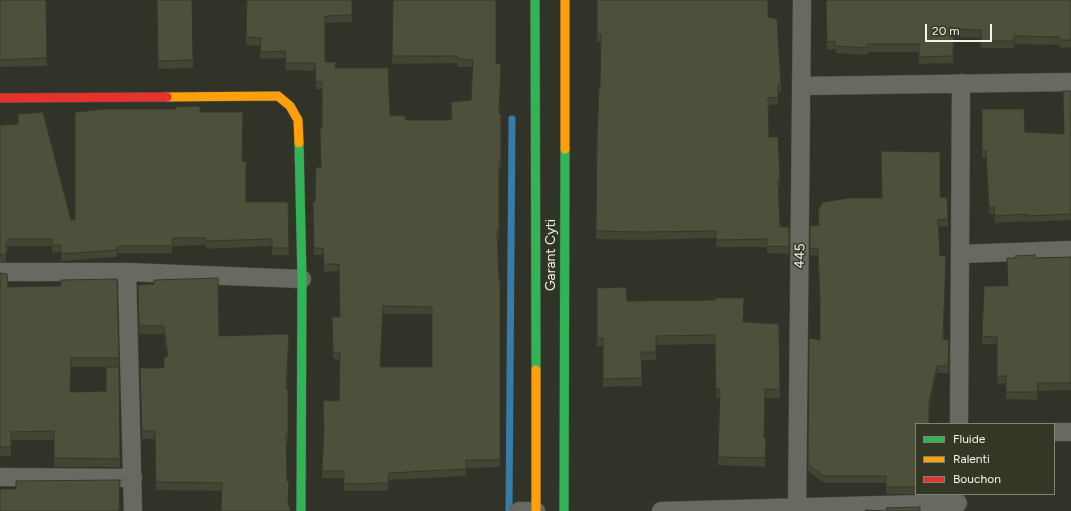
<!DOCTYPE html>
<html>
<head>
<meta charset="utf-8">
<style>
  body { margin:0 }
  #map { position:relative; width:1071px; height:511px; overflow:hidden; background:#313329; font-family:Figtree,sans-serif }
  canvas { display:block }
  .legend { position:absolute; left:915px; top:423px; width:140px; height:72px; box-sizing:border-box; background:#343725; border:1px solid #818374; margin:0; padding:5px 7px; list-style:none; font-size:12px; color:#f4f6eb }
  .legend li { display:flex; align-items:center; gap:8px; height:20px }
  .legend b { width:20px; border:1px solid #818374 }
  .scale { position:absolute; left:925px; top:24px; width:67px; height:18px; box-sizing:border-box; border:2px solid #f4f6eb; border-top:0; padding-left:5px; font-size:12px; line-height:14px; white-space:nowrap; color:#f4f6eb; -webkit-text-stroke:3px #343725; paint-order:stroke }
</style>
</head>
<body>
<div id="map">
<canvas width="1071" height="511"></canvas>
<ul class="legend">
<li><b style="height:5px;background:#30b455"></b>Fluide</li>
<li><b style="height:5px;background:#ff9f0a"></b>Ralenti</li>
<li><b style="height:5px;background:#e5322d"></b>Bouchon</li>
</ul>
<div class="scale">20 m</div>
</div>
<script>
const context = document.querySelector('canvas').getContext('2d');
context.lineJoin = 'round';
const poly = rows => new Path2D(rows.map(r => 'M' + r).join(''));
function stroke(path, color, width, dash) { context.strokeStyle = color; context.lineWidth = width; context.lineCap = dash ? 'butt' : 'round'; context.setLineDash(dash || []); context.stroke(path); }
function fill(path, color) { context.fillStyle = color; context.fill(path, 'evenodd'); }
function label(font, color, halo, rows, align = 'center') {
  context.font = font + ' Figtree,sans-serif'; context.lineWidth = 3; context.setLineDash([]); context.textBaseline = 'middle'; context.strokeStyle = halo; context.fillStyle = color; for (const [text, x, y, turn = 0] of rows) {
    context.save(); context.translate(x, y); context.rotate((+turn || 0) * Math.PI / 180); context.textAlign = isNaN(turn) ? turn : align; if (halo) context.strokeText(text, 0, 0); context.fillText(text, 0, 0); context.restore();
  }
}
stroke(poly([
  [509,511,512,119]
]), '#377ba7', 7);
const street = poly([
  [801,86,1071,82],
  [960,254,1071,250],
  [0,272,127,272,302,279],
  [127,272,133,511],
  [959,424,961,83],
  [1054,432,1071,432],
  [0,477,133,478],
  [519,511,536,511],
  [661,511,958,503],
  [797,511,802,0]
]);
const fast = poly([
  [535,0,536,370],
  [299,143,302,279,301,511],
  [564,511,565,149]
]);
const slow = poly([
  [167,97,278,96,290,106,298,120,299,143],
  [565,149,565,0],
  [536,370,536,511]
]);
const jam = poly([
  [0,98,167,97]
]);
stroke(street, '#4d4f46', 19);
stroke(fast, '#4d4f46', 10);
stroke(slow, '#4d4f46', 10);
stroke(jam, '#4d4f46', 10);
stroke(street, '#686a62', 18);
stroke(fast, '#30b455', 9);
stroke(slow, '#ff9f0a', 9);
stroke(jam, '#e5322d', 9);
fill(poly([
  [0,0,46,0,47,66,0,67],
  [157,0,193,60,193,68,158,69],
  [247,0,352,0,352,22,325,23,325,62,336,68,390,115,406,120,451,120,451,102,471,100,472,67,457,67,457,63,392,64,393,0,496,64,500,114,501,114,501,169,499,169,499,237,497,237,499,280,500,280,500,467,466,468,466,476,389,480,388,491,344,491,344,478,322,478,322,471,339,401,340,360,333,359,332,317,340,317,339,271,324,272,323,255,314,255,313,202,315,202,321,168,322,89,316,89,315,71,286,70,285,58,260,59,260,46,246,45],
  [383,314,432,314,432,367,380,367],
  [597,0,768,18,781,85,781,92,778,92,778,104,769,105,769,137,780,179,780,187,778,187,780,227,789,227,789,254,767,253,767,247,716,247,716,238,645,240,596,239,597,137,600,87,601,42,597,42],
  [826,0,1071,0,1071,47,1060,48,1060,45,1014,44,1014,48,981,48,981,38,954,37,953,63,919,64,919,52,867,52,867,55,836,53,835,49,827,50],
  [1071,91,1071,220,1027,222,1027,221,995,223,994,214,989,214,986,158,982,158,982,109,1025,132,1064,134],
  [200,112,242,161,246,202,288,202,289,255,272,255,272,246,206,249,206,245,173,246,172,253,118,253,117,257,61,261,61,252,52,253,52,246,8,246,8,251,6,251,6,262,0,262,0,125,18,124,71,220,75,220],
  [940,197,948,219,948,226,938,227,944,339,949,340,949,369,948,373,937,373,929,410,916,424,916,494,886,494,886,483,824,483,808,471,809,338,820,340,820,305,818,256,810,255,810,226,819,225,818,211],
  [1071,257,1071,390,1038,391,1037,400,1006,399,1006,383,997,384,997,344,982,344,982,337,1035,258],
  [0,273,8,287,61,286,117,279,119,367,71,367,70,392,106,391,119,367,120,467,54,467,54,440,11,440,11,456,0,456],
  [138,285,219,336,289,342,287,389,288,389,288,442,287,442,221,491,156,490,155,439,142,439,140,368,164,368,167,356,164,334,139,334],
  [597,288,627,301,743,322,779,324,780,398,765,398,764,438,766,446,765,467,718,465,720,398,716,398,715,346,714,346,714,344,656,345,656,360,641,360,642,386,603,387,603,346,597,347]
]), '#424533');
fill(poly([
  [118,246,118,253,117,257,117,250],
  [937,366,937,373,929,410,929,403]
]), '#363829');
const building = poly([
  [0,0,46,0,47,58,0,60,0,0],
  [157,0,192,0,193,60,158,61,157,0],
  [247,0,352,0,352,15,325,16,325,62,336,62,335,68,388,68,390,115,406,116,405,120,452,120,451,102,471,100,473,60,457,59,457,56,392,56,393,0,496,0,496,64,501,64,499,114,501,114,501,162,499,162,499,230,497,230,499,280,500,280,500,460,466,460,466,469,389,473,388,483,344,484,344,471,322,471,324,428,323,400,339,401,340,352,333,352,332,317,340,317,339,264,324,264,323,248,314,248,313,202,315,202,316,167,321,168,320,128,322,128,322,82,316,82,315,63,286,63,285,51,260,52,261,38,246,37,247,0],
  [383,306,432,307,432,367,380,367,383,306],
  [597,0,768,0,768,17,777,19,781,85,778,85,778,97,768,98,769,137,778,137,780,179,778,180,780,227,789,227,789,247,767,246,767,239,716,240,716,231,645,232,596,231,597,137,599,87,600,87,601,34,597,34,597,0],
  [826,0,1071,0,1071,40,1060,40,1060,37,1014,36,1014,41,981,41,981,30,954,29,953,56,919,57,919,44,867,44,867,48,836,46,835,41,827,42,826,0],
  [1063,91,1071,91,1071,214,1027,216,1027,214,995,216,994,207,989,208,986,151,982,151,982,109,1024,109,1025,132,1064,134,1063,91],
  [200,106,200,112,243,112,242,161,246,162,246,202,288,202,289,248,272,248,272,239,206,241,206,238,173,238,172,246,118,246,117,250,61,254,61,245,52,245,52,239,8,239,8,243,6,243,6,254,0,255,0,125,18,124,18,114,43,112,71,220,75,220,75,112,107,109,176,109,176,107,200,106],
  [881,151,940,152,940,197,947,198,948,219,938,220,940,256,946,256,943,339,949,340,948,366,937,366,929,403,929,424,916,424,916,487,886,487,886,476,824,476,808,464,809,338,820,340,820,299,818,249,810,248,810,226,819,225,818,211,823,202,849,198,882,198,881,151],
  [1035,255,1035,258,1071,257,1071,383,1038,383,1037,392,1006,392,1006,376,997,376,997,336,982,337,984,286,1008,286,1007,258,1016,258,1015,256,1035,255],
  [0,273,7,274,8,287,61,286,61,280,117,279,119,358,71,358,70,392,106,391,106,367,119,367,120,459,54,458,54,431,11,432,11,447,0,447,0,273],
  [218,278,219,336,289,334,286,389,288,389,288,434,286,434,287,481,289,481,288,503,291,511,221,511,222,483,156,482,155,431,142,431,140,368,164,368,164,357,168,356,164,326,139,326,138,285,154,284,154,280,218,278],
  [626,287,627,301,715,300,715,298,744,298,743,322,779,324,780,390,765,389,764,438,766,438,765,458,718,457,720,389,716,389,715,338,714,338,714,335,656,336,656,352,641,352,642,378,603,379,603,338,597,338,597,288,626,287],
  [120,480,119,511,0,511,0,489,16,489,16,481,120,480],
  [920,507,920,511,886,511,886,508,920,507],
  [866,510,884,511,866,511,866,510]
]);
fill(building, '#4d503b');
stroke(building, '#363829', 1);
label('14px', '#f4f6eb', '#343725', [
  ["Garant Cyti",551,255,-90],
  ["445",800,256,-89]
]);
</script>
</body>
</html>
